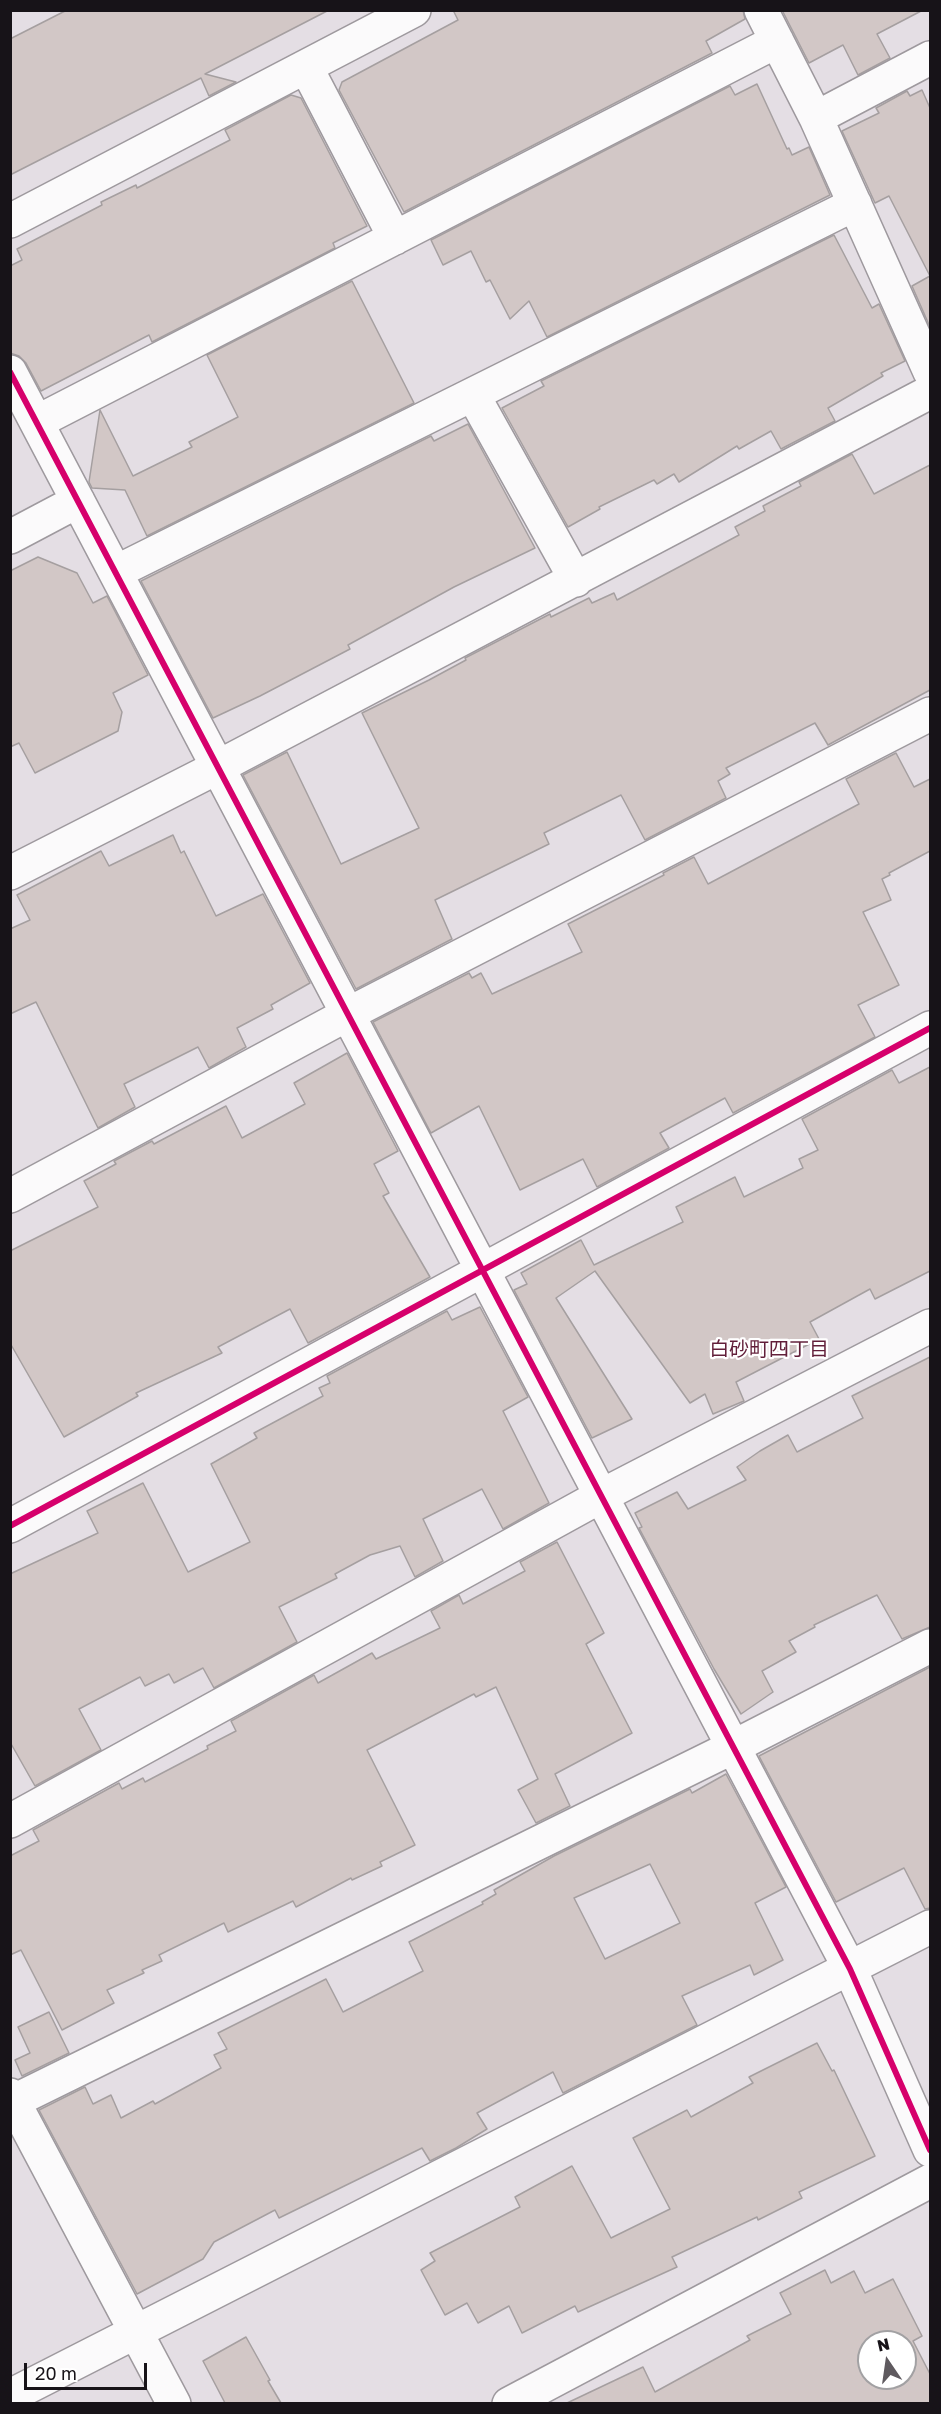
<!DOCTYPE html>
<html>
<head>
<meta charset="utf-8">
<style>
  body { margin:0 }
  #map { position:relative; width:941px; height:2414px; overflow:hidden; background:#e4dee4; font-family:"Golos Text",sans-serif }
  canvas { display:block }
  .frame { position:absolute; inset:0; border:12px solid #171318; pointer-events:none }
  .north { position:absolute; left:857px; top:2330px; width:60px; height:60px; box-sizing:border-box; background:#fff; border:2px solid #a2a1a3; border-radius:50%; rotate:347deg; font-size:16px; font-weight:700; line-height:24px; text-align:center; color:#171318 }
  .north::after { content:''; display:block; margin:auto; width:21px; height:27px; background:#5f5a5f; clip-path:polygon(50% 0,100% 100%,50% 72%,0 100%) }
  .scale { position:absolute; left:24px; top:2363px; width:123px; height:27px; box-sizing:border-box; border:3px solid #171318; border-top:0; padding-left:8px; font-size:18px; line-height:21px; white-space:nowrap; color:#171318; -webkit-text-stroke:4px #fff; paint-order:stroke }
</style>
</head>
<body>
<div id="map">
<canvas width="941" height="2414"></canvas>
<div class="frame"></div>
<div class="north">N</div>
<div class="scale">20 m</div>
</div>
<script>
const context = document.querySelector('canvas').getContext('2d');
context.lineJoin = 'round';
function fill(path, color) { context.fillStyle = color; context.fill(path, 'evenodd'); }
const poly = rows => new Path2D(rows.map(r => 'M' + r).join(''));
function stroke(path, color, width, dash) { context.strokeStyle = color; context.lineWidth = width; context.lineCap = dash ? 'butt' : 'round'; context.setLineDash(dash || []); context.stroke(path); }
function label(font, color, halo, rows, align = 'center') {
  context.font = font + ' "Golos Text","Noto Sans JP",sans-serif'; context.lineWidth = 4.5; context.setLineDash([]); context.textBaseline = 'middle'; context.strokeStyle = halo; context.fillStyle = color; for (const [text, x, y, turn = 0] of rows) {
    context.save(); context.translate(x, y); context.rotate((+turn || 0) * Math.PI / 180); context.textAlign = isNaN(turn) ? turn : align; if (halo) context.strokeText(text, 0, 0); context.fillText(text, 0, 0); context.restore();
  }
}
const building = poly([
  [67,10,329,10,205,74,236,82,209,96,201,78,10,175,10,39,67,10],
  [453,10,743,10,745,19,706,41,712,53,404,212,339,90,342,82,458,20,453,10],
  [782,10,923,10,877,34,890,58,858,75,843,45,809,63,782,10],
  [757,84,787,149,789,148,792,155,809,147,830,195,547,337,529,301,510,319,490,280,486,282,471,251,443,265,431,240,730,86,735,95,757,84],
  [922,90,930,108,930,327,912,286,930,276,889,196,875,203,842,131,879,113,876,108,907,91,910,96,922,90],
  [291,95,301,98,367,226,333,243,335,248,152,342,149,335,41,391,26,363,19,356,10,353,10,266,22,260,17,249,102,205,101,202,136,185,137,188,230,140,225,130,291,95],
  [834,235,872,308,879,304,905,361,881,373,883,376,828,408,835,421,781,449,771,431,739,449,737,446,679,482,674,474,657,484,654,480,599,507,600,509,568,527,502,408,544,386,541,381,834,235],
  [352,281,414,403,147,536,125,490,92,488,89,482,100,410,133,476,192,447,189,442,238,417,207,355,352,281],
  [468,424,535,548,454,587,348,645,350,649,260,696,213,718,141,581,431,436,434,441,468,424],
  [852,454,874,494,930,465,930,690,828,745,815,723,726,768,730,774,718,781,726,798,645,840,621,795,544,833,549,844,435,900,452,939,356,989,243,775,287,752,341,864,419,828,362,713,429,680,466,660,465,658,550,614,551,617,589,598,592,603,614,593,617,600,739,535,735,527,765,511,763,506,801,486,799,482,852,454],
  [38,557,77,573,93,603,107,596,148,675,113,693,122,712,118,731,35,773,19,743,10,747,10,571,38,557],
  [896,753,914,787,930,779,930,851,889,873,890,875,882,879,891,900,863,912,899,985,858,1005,875,1037,733,1113,725,1098,660,1133,669,1148,597,1187,583,1159,520,1190,479,1106,431,1133,373,1022,469,973,472,978,481,973,492,994,582,952,568,924,664,875,663,873,694,857,708,884,859,804,846,779,896,753],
  [173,835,181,853,184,851,216,916,263,894,310,983,271,1005,273,1009,237,1028,246,1047,209,1068,198,1047,124,1084,135,1107,98,1128,36,1002,10,1014,10,929,30,920,17,895,101,851,109,866,173,835],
  [347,1053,398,1151,374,1164,389,1193,383,1196,430,1277,308,1343,290,1309,218,1347,222,1353,136,1393,138,1396,64,1437,10,1343,10,1251,98,1207,84,1181,116,1164,114,1161,152,1141,154,1144,226,1106,242,1138,305,1104,294,1083,347,1053],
  [930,1067,930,1271,875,1299,870,1289,810,1322,819,1339,736,1382,744,1401,713,1414,705,1394,690,1403,595,1271,556,1298,632,1419,592,1438,514,1290,527,1284,521,1273,581,1240,594,1265,683,1222,676,1207,735,1177,744,1197,803,1168,799,1159,818,1150,802,1119,892,1070,899,1083,930,1067],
  [480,1307,528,1397,503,1411,549,1503,503,1529,482,1489,423,1519,443,1561,415,1577,400,1546,370,1555,335,1574,337,1578,279,1607,297,1642,214,1688,203,1668,174,1683,169,1674,145,1686,140,1677,79,1709,101,1750,35,1786,10,1742,10,1574,98,1533,87,1511,143,1483,188,1572,250,1542,211,1464,257,1438,254,1433,323,1396,319,1388,330,1383,327,1376,447,1311,452,1320,480,1307],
  [930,1357,930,1627,902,1639,877,1595,814,1625,815,1627,789,1641,796,1652,762,1671,773,1692,741,1714,714,1669,639,1528,642,1527,635,1513,677,1492,688,1509,746,1480,737,1467,760,1451,788,1435,797,1452,863,1418,852,1396,930,1357],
  [557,1542,604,1633,586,1644,632,1733,555,1774,570,1806,536,1823,518,1790,538,1779,496,1687,476,1697,474,1694,367,1750,415,1845,380,1862,382,1866,352,1880,351,1878,296,1907,293,1901,228,1932,224,1923,159,1955,162,1961,142,1970,144,1973,107,1990,114,2003,62,2030,21,1950,10,1955,10,1856,39,1841,33,1830,119,1783,122,1789,143,1778,145,1782,208,1749,207,1746,236,1731,231,1721,314,1675,318,1683,372,1653,376,1659,440,1628,431,1611,459,1595,463,1604,525,1571,520,1562,557,1542],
  [930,1667,930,1908,925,1909,904,1868,836,1902,759,1756,930,1667],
  [726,1774,786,1887,755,1903,783,1960,754,1975,750,1965,682,1996,697,2025,563,2093,553,2072,477,2113,487,2129,456,2148,430,2161,422,2148,279,2218,275,2210,214,2242,203,2259,137,2294,39,2110,85,2087,93,2104,111,2095,121,2118,153,2101,155,2104,221,2068,214,2055,227,2049,218,2033,326,1979,343,2012,423,1971,409,1942,483,1904,482,1902,496,1894,494,1890,554,1856,690,1789,692,1793,726,1774],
  [650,1864,680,1923,605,1959,574,1898,650,1864],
  [49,2012,69,2053,22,2076,15,2060,30,2053,18,2027,49,2012],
  [817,2043,832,2071,834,2070,875,2156,799,2192,802,2198,758,2220,757,2217,672,2257,677,2267,578,2312,575,2306,522,2333,509,2306,478,2323,467,2303,445,2315,421,2270,435,2261,430,2253,520,2207,515,2197,572,2166,611,2238,670,2209,633,2138,687,2110,691,2117,753,2083,749,2077,817,2043],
  [825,2270,831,2283,854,2271,865,2293,893,2279,922,2336,913,2341,930,2374,930,2403,567,2403,643,2367,655,2392,750,2340,747,2336,791,2314,780,2293,825,2270],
  [869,2342,905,2342,905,2378,869,2378,869,2342],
  [246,2337,270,2380,268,2381,281,2403,225,2403,203,2361,246,2337]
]);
fill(building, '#d2c7c6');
stroke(building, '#a59fa0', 1.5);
const street = poly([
  [761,10,816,118,930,372],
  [306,67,395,238],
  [816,118,930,58],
  [10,221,414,10],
  [10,372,850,1969,930,2150],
  [473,395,576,580],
  [37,422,777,41],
  [10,537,78,501],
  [116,572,855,204],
  [10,873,218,767,930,392],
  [10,1196,348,1014,930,714],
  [10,1526,930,1028],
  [10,1821,601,1496,930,1326],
  [10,2095,174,2404],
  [10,2103,733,1747,930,1646],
  [10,2396,930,1927],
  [509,2404,930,2181]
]);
stroke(street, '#9e999e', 36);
stroke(street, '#fbfafb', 33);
stroke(poly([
  [10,372,850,1969,930,2150],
  [10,1526,930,1028]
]), '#d6006c', 6);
label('20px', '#621f3a', '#fff', [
  ["白砂町四丁目",769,1350]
]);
</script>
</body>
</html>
